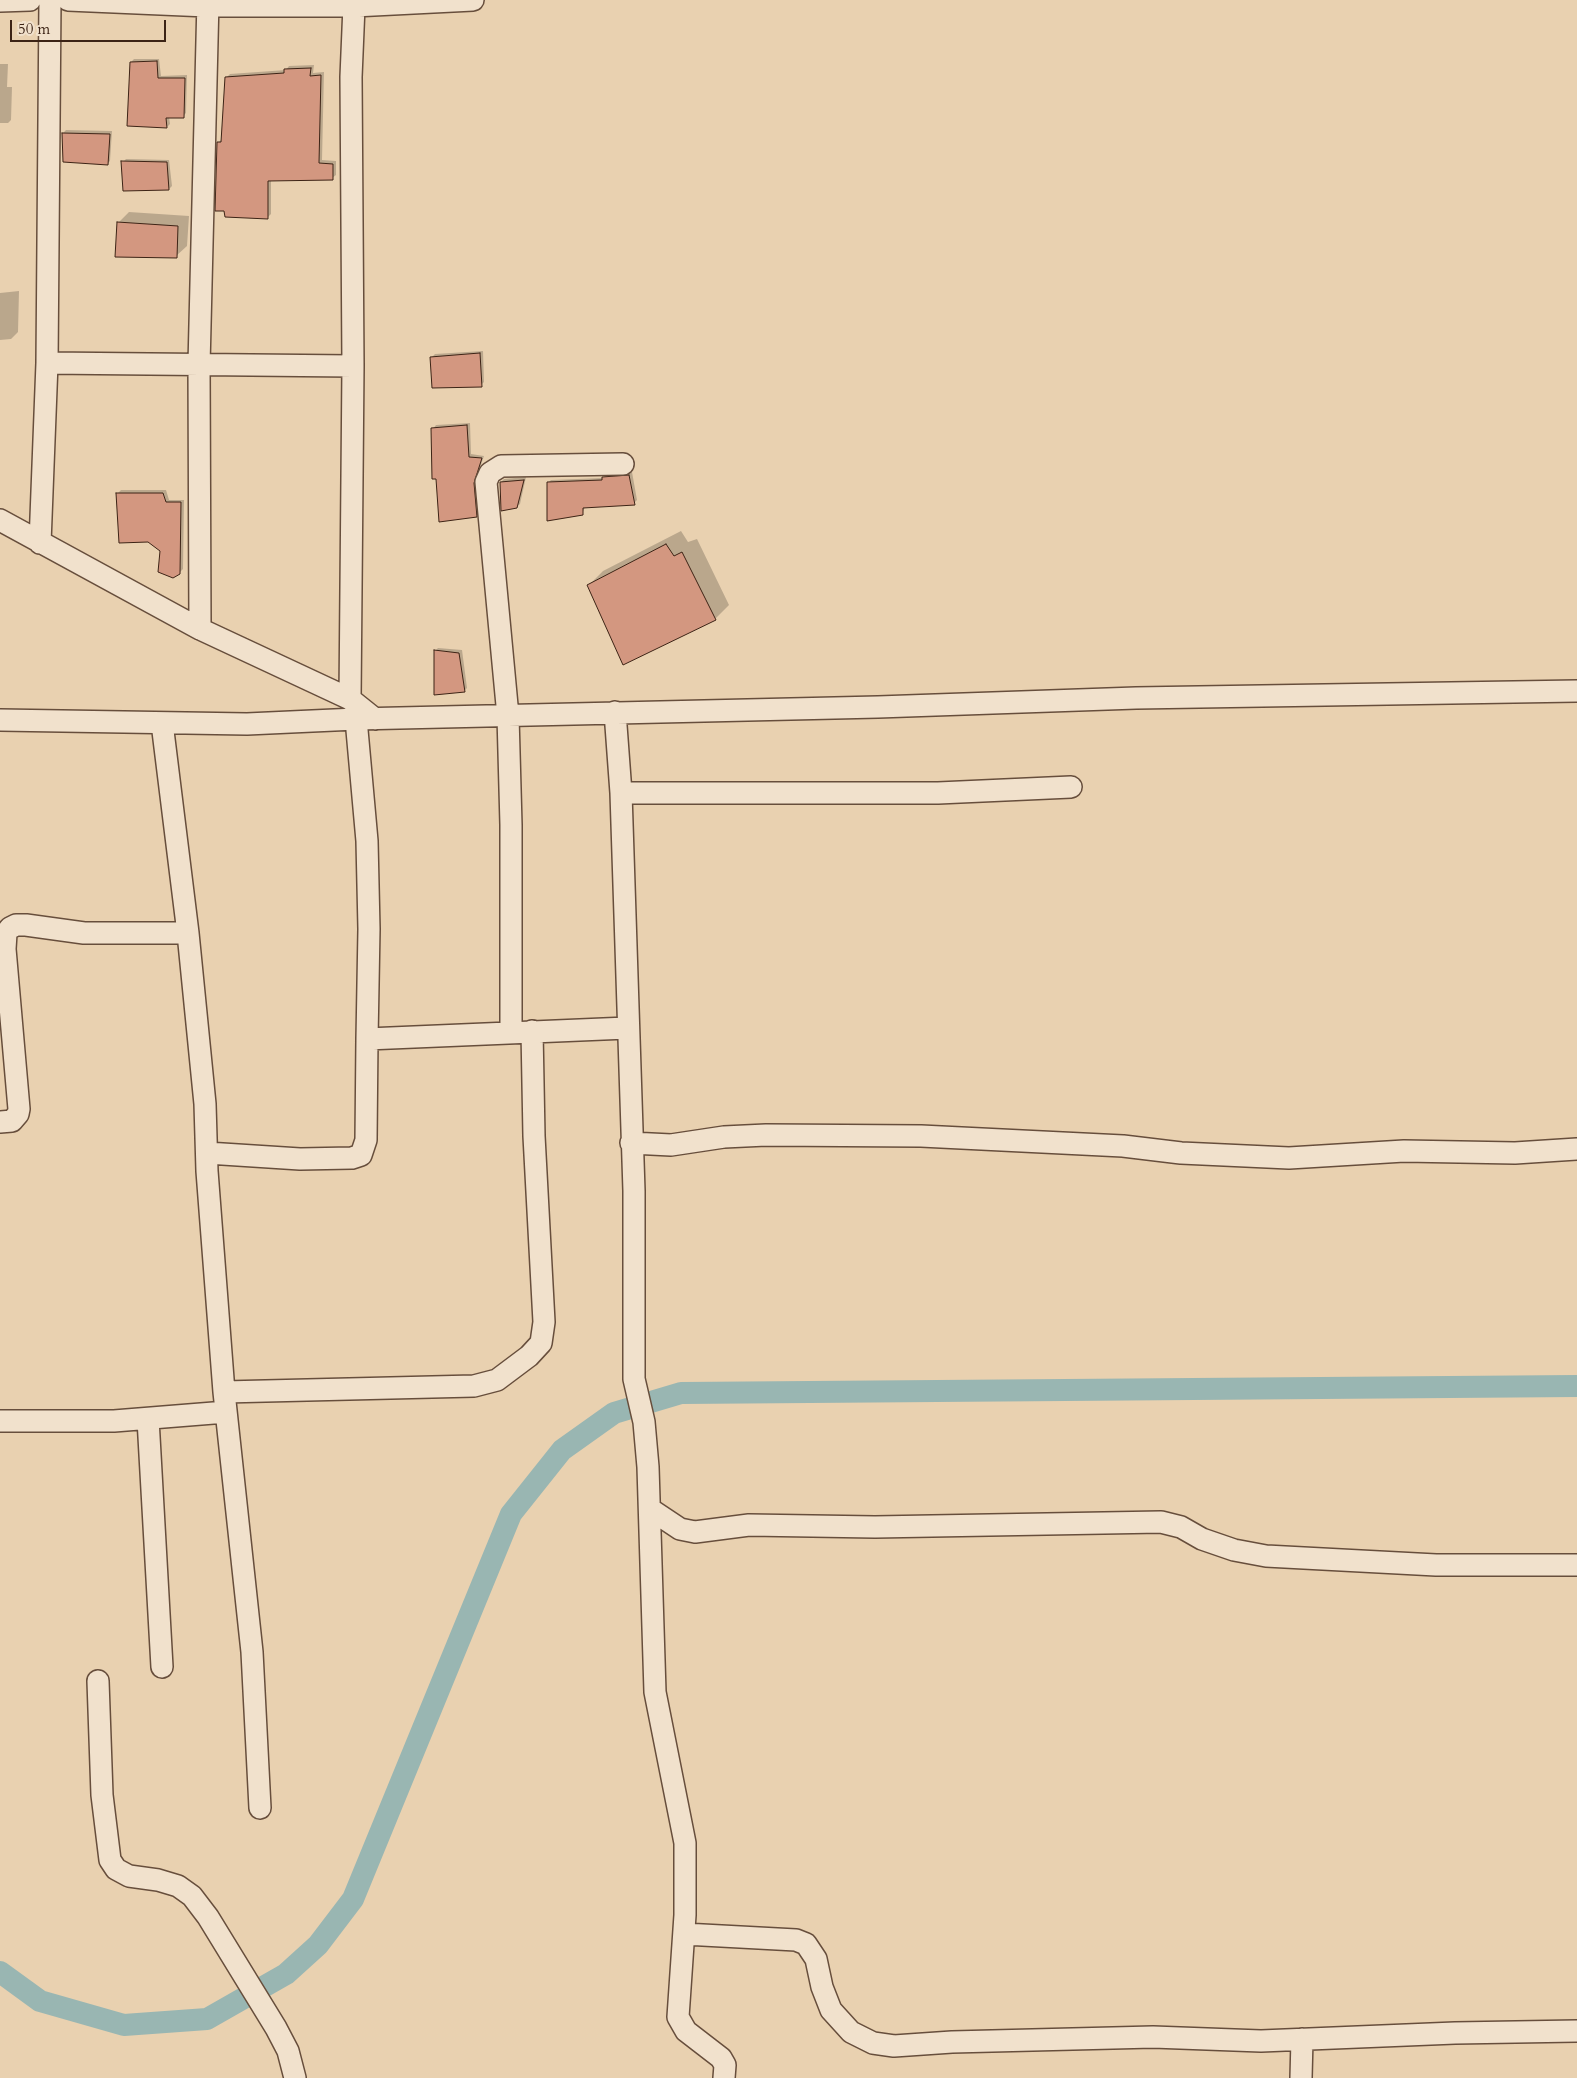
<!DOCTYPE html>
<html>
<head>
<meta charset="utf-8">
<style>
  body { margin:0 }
  #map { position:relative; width:1577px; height:2078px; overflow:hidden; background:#e9d1b0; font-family:Cardo,serif }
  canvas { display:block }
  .scale { position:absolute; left:10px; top:20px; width:156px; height:22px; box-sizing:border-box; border:2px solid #3c2315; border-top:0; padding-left:6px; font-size:15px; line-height:18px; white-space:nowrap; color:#3c2315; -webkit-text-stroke:4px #f1e1cc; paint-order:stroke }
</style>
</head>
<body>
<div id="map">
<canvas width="1577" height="2078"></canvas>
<div class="scale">50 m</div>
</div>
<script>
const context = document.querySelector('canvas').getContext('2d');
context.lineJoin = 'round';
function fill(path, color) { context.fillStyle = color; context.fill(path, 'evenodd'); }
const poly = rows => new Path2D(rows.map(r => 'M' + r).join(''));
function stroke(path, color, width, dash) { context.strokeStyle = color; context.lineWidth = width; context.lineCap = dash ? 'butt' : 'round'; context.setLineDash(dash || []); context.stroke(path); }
fill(poly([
  [134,59,159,59,161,76,187,75,186,113,183,116,169,117,170,124,167,127,131,62],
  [0,64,8,64,7,87,12,87,11,120,8,123,0,123],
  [314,65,313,73,324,72,322,160,336,161,336,175,332,178,271,180,271,214,267,218,218,143,222,139,226,78,230,74,286,70,289,66],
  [66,130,112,131,110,161,107,164,63,133],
  [126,159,169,160,172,186,169,189,123,162],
  [129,212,189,216,187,246,176,256,118,223],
  [19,291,18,332,11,339,0,340,0,293],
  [483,351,484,382,481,385,432,357,435,354],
  [470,423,471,454,484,456,476,479,479,512,476,515,433,429,436,425],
  [632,472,637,500,634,503,585,507,582,514,548,483,551,480,603,478,607,474],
  [526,477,520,504,516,507,501,482,504,479],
  [121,490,166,490,169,500,184,500,183,569,179,573,118,493],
  [681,531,688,542,697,539,729,605,715,619,589,585,603,571],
  [438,648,462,650,467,688,464,691,435,651]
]), '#0003');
stroke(poly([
  [0,1972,40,2001,124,2025,207,2019,286,1974,318,1945,353,1899,511,1514,562,1450,614,1413,681,1393,1577,1386]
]), '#99b6b2', 22);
const building = poly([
  [157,61,158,78,185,78,184,118,166,118,167,128,127,126,130,62,157,61],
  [311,68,310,76,321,75,319,163,333,164,333,180,268,181,268,219,225,217,224,211,215,211,217,142,221,142,225,77,284,73,284,69,311,68],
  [62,133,110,134,108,165,63,162,62,133],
  [121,161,167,162,169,190,123,191,121,161],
  [117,222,178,226,177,258,115,257,117,222],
  [480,353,482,387,432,388,430,357,480,353],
  [467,425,469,457,482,458,474,483,477,517,439,522,436,479,432,479,431,428,467,425],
  [629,475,635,505,583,508,583,515,547,521,547,482,602,480,602,477,629,475],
  [524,480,517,508,501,511,500,482,524,480],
  [116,493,163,493,166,502,181,502,180,574,173,578,158,572,160,551,148,542,119,543,116,493],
  [666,544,674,556,682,552,716,620,623,665,587,585,666,544],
  [434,650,459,653,465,692,434,695,434,650]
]);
fill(building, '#d39780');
stroke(building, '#3c2315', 1);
const minor = poly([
  [68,0,207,6,354,6,351,77,353,366,350,699,375,719],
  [0,1,30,0],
  [354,6,473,0],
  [47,363,353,366],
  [0,520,200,629,350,699],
  [40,543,47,363,50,0],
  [200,629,199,365,208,0],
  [615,712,621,793,634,1191,634,1379,644,1422,648,1467,655,1692,685,1843,685,1915,678,2017,686,2031,721,2058,725,2065,724,2078],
  [356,719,367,841,369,929,367,1039,627,1028],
  [0,720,247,724,356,719,878,707,1136,698,1577,691],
  [162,723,188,933,205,1104,207,1171,224,1392,474,1386,497,1380,529,1356,541,1343,544,1322,534,1136,532,1031],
  [621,793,938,793,1071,787],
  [511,1031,511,825,508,716,486,482,490,473,501,466,623,464],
  [0,1122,12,1121,18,1114,19,1109,5,949,6,933,10,928,16,925,26,925,84,933,188,933],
  [631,1143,671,1145,724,1137,766,1135,921,1136,1123,1146,1181,1153,1289,1158,1404,1151,1515,1153,1577,1149],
  [207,1153,300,1159,352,1158,361,1155,366,1140,367,1039],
  [224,1392,252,1652,260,1808],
  [148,1419,162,1667],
  [0,1421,114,1421,226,1412],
  [650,1509,680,1529,695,1532,749,1525,875,1527,1161,1522,1181,1527,1202,1539,1234,1550,1266,1556,1436,1565,1577,1565],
  [98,1681,102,1795,110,1860,116,1869,129,1876,158,1880,178,1886,192,1896,208,1917,276,2028,288,2051,295,2078],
  [684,1934,796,1940,806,1944,816,1959,822,1987,831,2010,851,2032,873,2043,894,2046,952,2042,1153,2037,1261,2041,1455,2033,1577,2031],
  [1301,2078,1302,2039]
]);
stroke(minor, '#674e3c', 24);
stroke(minor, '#f1e1cc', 21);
</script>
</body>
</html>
